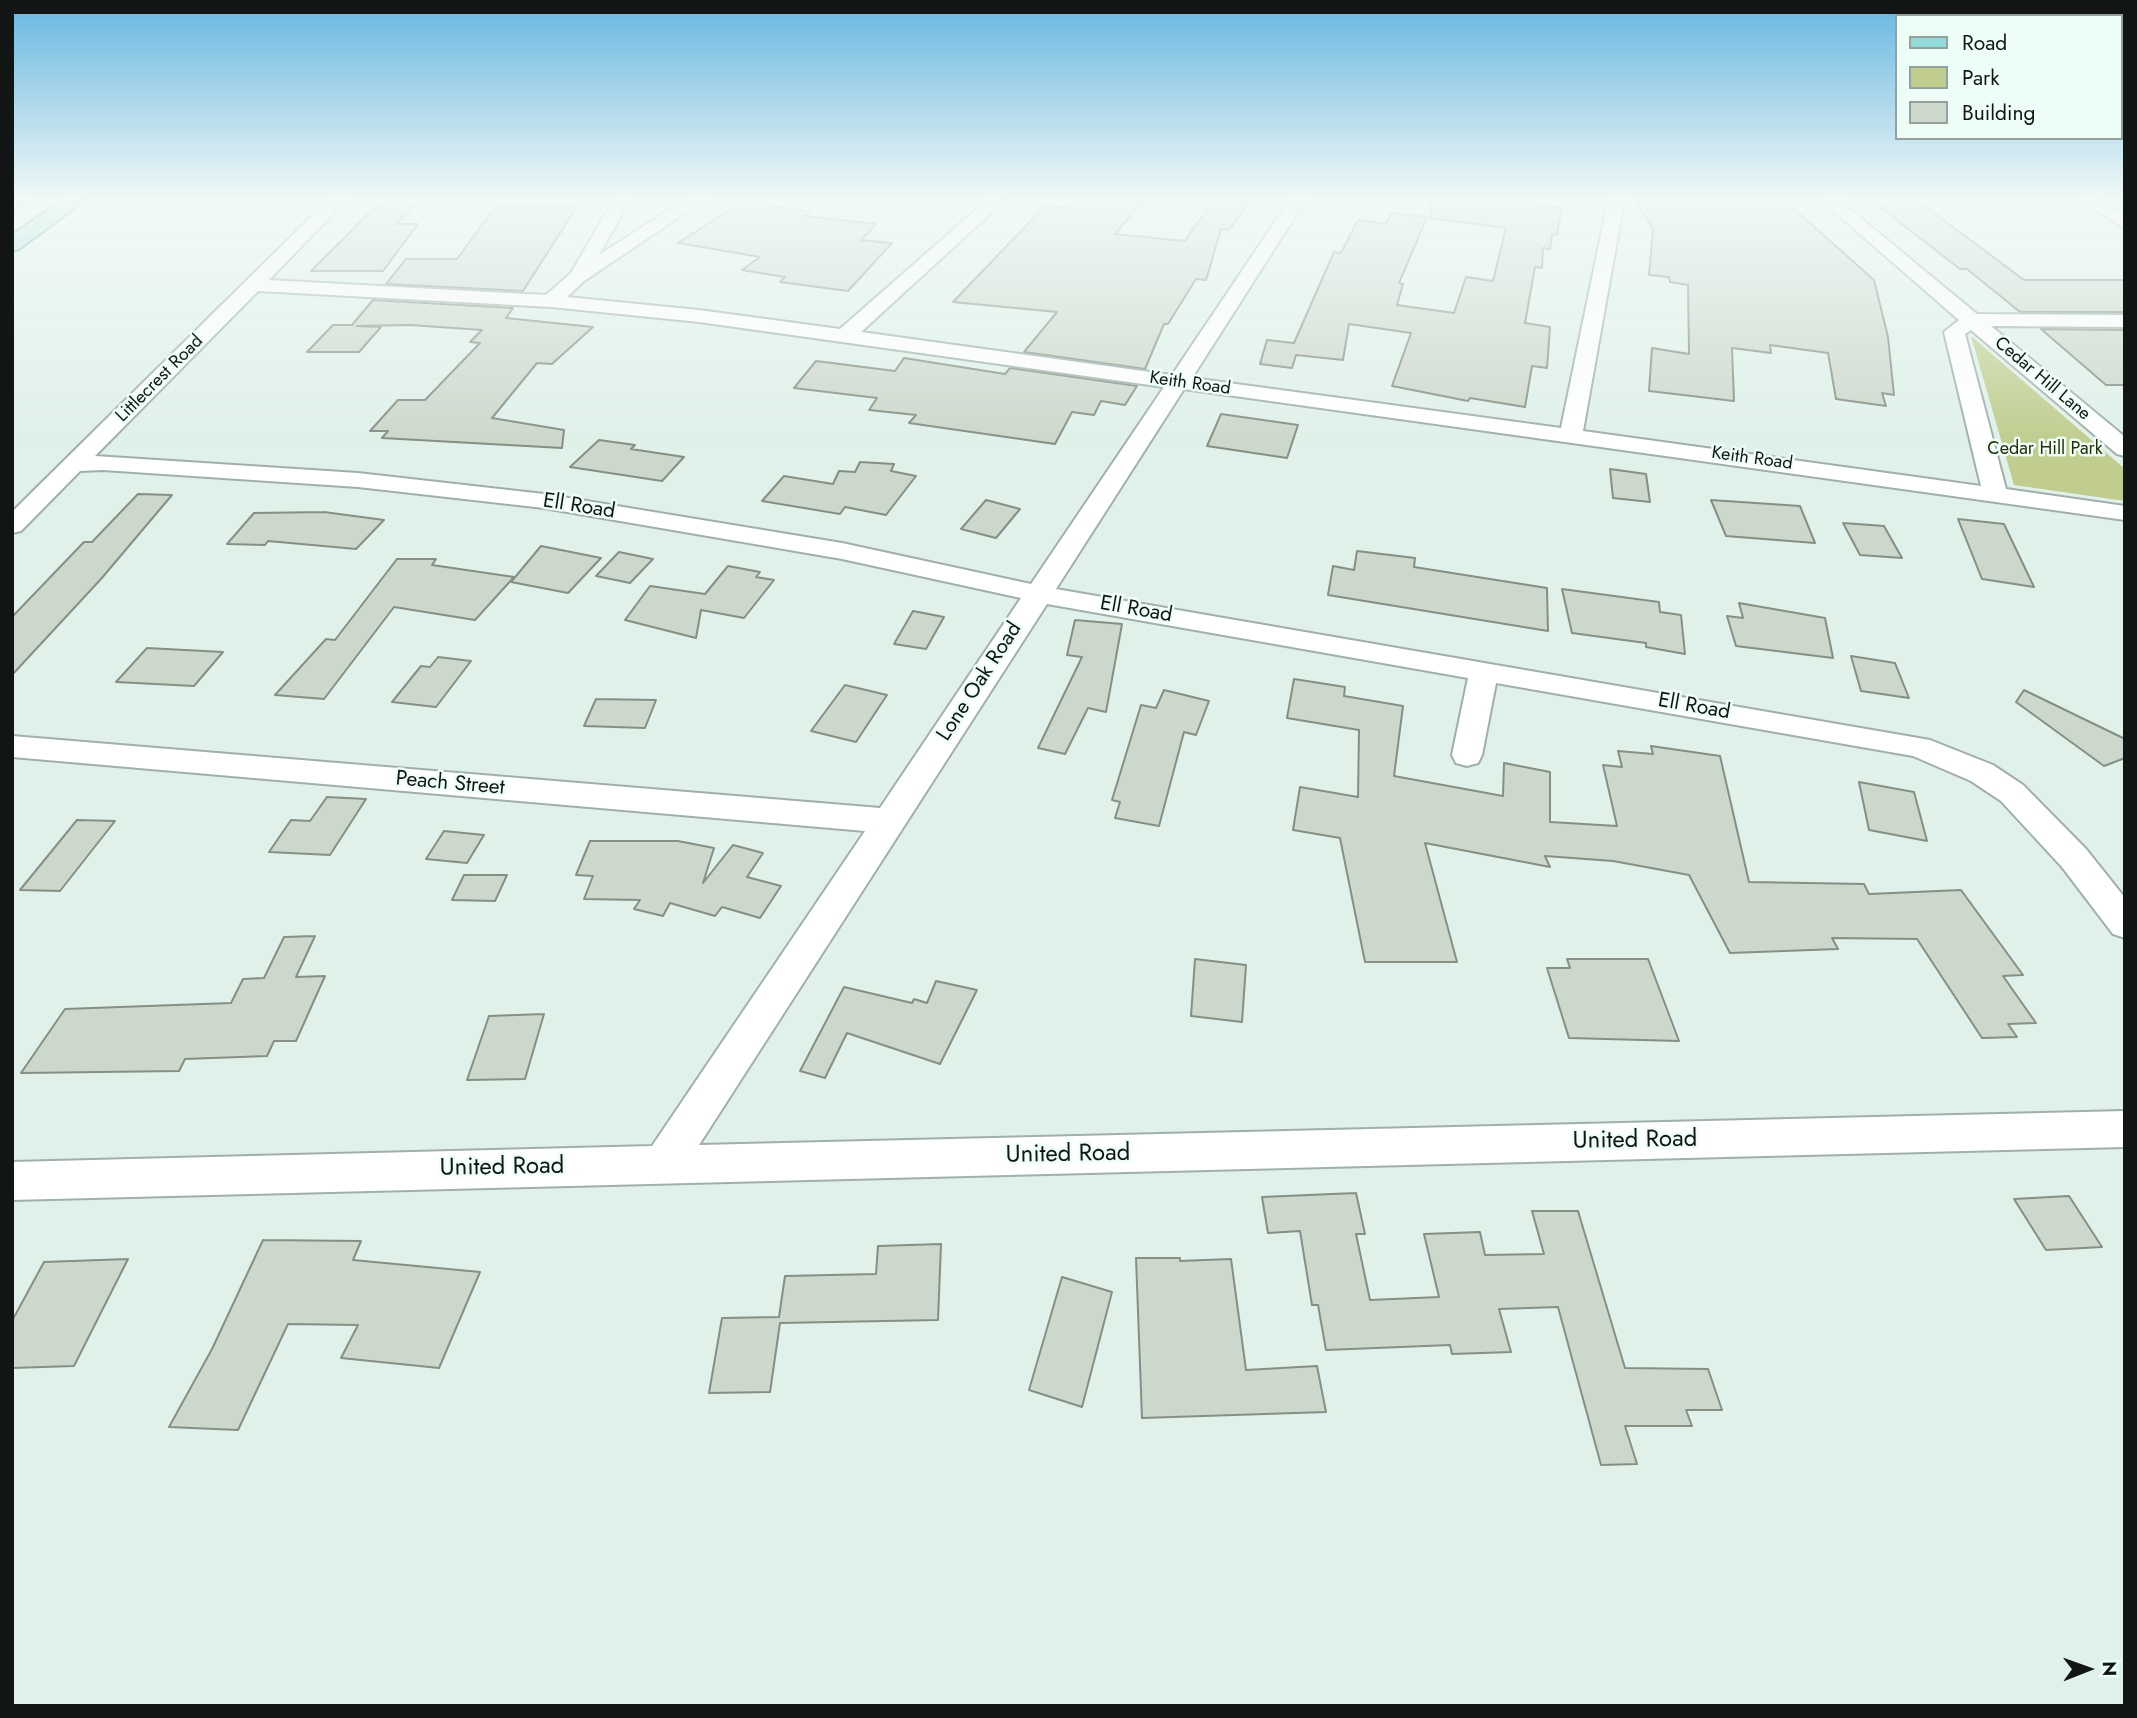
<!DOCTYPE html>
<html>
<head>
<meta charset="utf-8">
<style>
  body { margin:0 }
  #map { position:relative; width:2137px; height:1718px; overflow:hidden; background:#e0f1ea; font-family:Jost,sans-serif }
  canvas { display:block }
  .frame { position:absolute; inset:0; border:14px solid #111614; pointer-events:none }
  .legend { position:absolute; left:1895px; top:14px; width:228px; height:126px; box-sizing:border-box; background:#edfef7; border:2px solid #95a19c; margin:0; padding:9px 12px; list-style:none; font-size:21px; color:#111614 }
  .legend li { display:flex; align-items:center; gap:14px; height:35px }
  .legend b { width:35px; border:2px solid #95a19c }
  .north { position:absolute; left:2053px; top:1634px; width:70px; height:70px; -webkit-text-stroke:5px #edfef7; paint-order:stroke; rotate:89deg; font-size:19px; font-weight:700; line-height:28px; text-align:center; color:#111614 }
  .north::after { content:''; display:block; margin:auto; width:24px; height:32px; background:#111614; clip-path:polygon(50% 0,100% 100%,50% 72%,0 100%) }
</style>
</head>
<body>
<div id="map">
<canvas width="2137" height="1718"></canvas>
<div class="frame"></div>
<ul class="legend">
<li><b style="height:9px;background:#94dcda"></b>Road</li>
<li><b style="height:19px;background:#c0cd8f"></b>Park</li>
<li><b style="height:19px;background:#cdd8cc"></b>Building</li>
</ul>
<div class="north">N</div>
</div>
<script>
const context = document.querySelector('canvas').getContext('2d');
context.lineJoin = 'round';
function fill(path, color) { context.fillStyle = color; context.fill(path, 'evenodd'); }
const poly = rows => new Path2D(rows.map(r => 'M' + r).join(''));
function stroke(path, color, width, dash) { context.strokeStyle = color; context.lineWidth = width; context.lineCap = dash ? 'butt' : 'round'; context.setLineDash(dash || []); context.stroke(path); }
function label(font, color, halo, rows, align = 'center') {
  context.font = font + ' Jost,sans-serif'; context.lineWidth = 5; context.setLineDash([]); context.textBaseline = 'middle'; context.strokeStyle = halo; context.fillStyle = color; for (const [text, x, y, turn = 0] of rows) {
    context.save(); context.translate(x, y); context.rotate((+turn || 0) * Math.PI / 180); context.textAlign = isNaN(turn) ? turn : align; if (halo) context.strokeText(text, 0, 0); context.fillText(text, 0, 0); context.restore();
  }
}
fill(poly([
  [1971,336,2125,469,2125,501,2014,485]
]), '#c0cd8f');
const building = poly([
  [743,201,810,212,805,216,876,224,861,240,892,243,848,291,780,282,785,277,742,270,760,257,678,243,743,201],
  [1093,201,1143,201,1115,234,1185,241,1212,201,1251,201,1229,230,1221,229,1206,280,1196,279,1168,324,1164,324,1145,369,1024,352,1057,312,953,302,1046,205,1085,210,1093,201],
  [1431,201,1504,201,1562,208,1557,235,1552,234,1550,249,1543,248,1542,268,1535,267,1525,323,1550,327,1547,368,1532,366,1525,407,1470,398,1468,401,1392,386,1411,333,1349,324,1343,360,1296,355,1292,368,1260,364,1267,340,1294,343,1334,252,1341,253,1358,220,1386,224,1391,213,1427,217,1399,283,1403,284,1397,305,1454,313,1466,277,1493,281,1506,228,1430,218,1431,201],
  [1635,201,1785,201,1874,280,1888,337,1894,395,1882,393,1886,406,1836,399,1828,353,1770,345,1771,353,1732,348,1734,401,1649,391,1652,348,1689,354,1688,285,1670,282,1669,277,1649,275,1653,229,1635,201],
  [378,204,415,204,396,224,418,224,383,271,311,271,378,204],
  [1922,204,2024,280,2125,280,2125,312,2020,312,1967,269,1960,269,1877,205,1922,204],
  [578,205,523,291,386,284,406,259,457,259,496,206,578,205],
  [373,300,513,308,506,318,593,327,552,364,537,363,492,418,564,430,562,448,382,438,388,431,370,431,398,400,425,400,480,343,470,342,482,330,410,325,357,326,381,327,359,352,307,352,333,325,352,325,373,300],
  [2041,329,2125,330,2125,385,2106,385,2041,329],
  [904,358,1005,374,1010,368,1137,386,1125,405,1101,401,1094,415,1072,412,1055,444,909,423,916,415,869,410,877,398,794,388,816,361,895,371,904,358],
  [1221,414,1298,425,1287,458,1207,446,1221,414],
  [599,440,635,445,631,449,684,457,662,481,570,467,599,440],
  [860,462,894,464,891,471,916,476,886,515,845,507,840,514,762,501,784,476,833,484,839,471,855,472,860,462],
  [1610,469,1646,474,1650,502,1613,498,1610,469],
  [138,494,172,495,101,579,12,675,12,617,84,542,92,542,138,494],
  [986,500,1020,509,996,538,961,529,986,500],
  [1711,500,1800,506,1815,543,1726,536,1711,500],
  [324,512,384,520,356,549,268,541,265,545,227,544,254,513,324,512],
  [1958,519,2004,524,2034,587,1982,579,1958,519],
  [1843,523,1884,526,1902,558,1860,555,1843,523],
  [541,546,601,558,568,593,511,582,541,546],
  [1357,551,1415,558,1414,567,1547,588,1548,631,1328,595,1333,566,1354,570,1357,551],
  [619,552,653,559,630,583,596,576,619,552],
  [397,559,436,559,432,565,514,577,475,620,394,607,324,699,275,695,326,639,335,640,397,559],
  [728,566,760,572,756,577,774,580,744,618,701,610,696,638,625,620,650,586,705,594,728,566],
  [1562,589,1659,602,1660,612,1681,615,1685,654,1646,647,1646,643,1572,633,1562,589],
  [1739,603,1825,618,1833,658,1736,646,1727,616,1743,618,1739,603],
  [913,611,944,617,926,649,894,644,913,611],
  [1075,620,1122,624,1106,712,1088,708,1065,754,1038,748,1082,657,1067,655,1075,620],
  [147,648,223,652,194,686,116,682,147,648],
  [1851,656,1895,663,1909,698,1861,691,1851,656],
  [438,657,471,661,436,707,392,702,421,666,430,667,438,657],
  [1294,679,1345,687,1344,696,1403,706,1394,776,1503,796,1504,763,1550,772,1550,822,1617,826,1603,765,1622,767,1618,751,1653,754,1651,746,1720,756,1749,882,1864,884,1869,894,1961,890,2023,975,2003,976,2036,1023,2008,1024,2017,1037,1982,1038,1917,939,1832,938,1838,949,1730,953,1689,875,1613,861,1545,856,1550,867,1425,843,1457,962,1365,962,1340,838,1293,830,1300,787,1358,797,1359,730,1287,718,1294,679],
  [845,685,887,695,856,742,811,731,845,685],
  [1164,690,1209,701,1196,735,1184,732,1159,826,1115,818,1120,802,1112,800,1141,705,1156,708,1164,690],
  [2024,690,2125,739,2125,758,2104,766,2016,702,2024,690],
  [596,699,656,700,645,728,584,726,596,699],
  [1859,782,1914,792,1927,841,1869,830,1859,782],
  [327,797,366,799,330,855,269,852,291,820,310,821,327,797],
  [77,820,115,821,60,891,20,890,77,820],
  [444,831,484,835,467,863,426,859,444,831],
  [590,841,678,841,714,848,703,883,733,845,763,853,747,877,781,886,760,918,722,907,715,916,670,903,663,916,634,909,640,900,584,899,593,876,576,875,590,841],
  [464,875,507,875,495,901,452,900,464,875],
  [315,936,296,977,325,976,296,1041,274,1041,267,1056,185,1059,179,1071,21,1073,65,1009,231,1003,243,979,264,978,284,937,315,936],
  [1195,959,1246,965,1242,1022,1191,1016,1195,959],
  [1567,959,1648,959,1679,1041,1569,1038,1547,968,1570,968,1567,959],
  [936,981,977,990,940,1064,847,1033,825,1078,800,1071,844,987,912,1003,914,999,927,1003,936,981],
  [544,1014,525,1079,467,1080,489,1016,544,1014],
  [1356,1193,1365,1234,1356,1234,1370,1300,1439,1297,1424,1234,1480,1232,1485,1255,1544,1254,1532,1211,1578,1211,1625,1368,1708,1369,1722,1410,1686,1410,1692,1426,1625,1426,1637,1464,1601,1465,1558,1307,1499,1309,1511,1352,1452,1354,1450,1345,1326,1350,1318,1305,1312,1305,1300,1231,1268,1233,1262,1197,1356,1193],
  [2069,1196,2102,1247,2046,1250,2014,1199,2069,1196],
  [263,1240,361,1241,353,1260,480,1272,439,1368,341,1358,358,1325,288,1324,238,1430,169,1427,212,1349,263,1240],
  [941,1244,938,1320,780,1323,770,1392,709,1393,722,1318,779,1317,785,1276,876,1274,878,1246,941,1244],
  [1136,1258,1180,1258,1180,1261,1231,1259,1246,1370,1317,1366,1326,1412,1142,1418,1136,1258],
  [128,1259,74,1366,12,1368,12,1321,44,1262,128,1259],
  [1062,1277,1112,1292,1082,1407,1029,1390,1062,1277]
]);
fill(building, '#cdd8cc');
stroke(building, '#858f84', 2);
const minor = poly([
  [327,201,345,201,269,280,546,295,571,273,613,201,629,201,599,255,683,201,703,201,584,281,567,297,699,310,840,329,986,201,1004,201,861,332,1172,375,1289,201,1305,201,1192,378,1561,428,1608,201,1624,201,1583,431,1981,486,1944,332,1959,320,1822,201,1840,201,1977,314,2125,315,2125,327,1991,326,2125,437,2125,456,2117,454,1971,330,1965,334,2006,489,2125,506,2125,520,1184,389,1056,589,1930,740,1993,765,2023,785,2086,849,2125,898,2125,938,2113,934,2062,867,2001,801,1971,781,1913,756,1496,683,1482,755,1478,763,1467,766,1456,763,1452,755,1468,678,1047,604,699,1145,2125,1111,2125,1147,12,1200,12,1162,652,1146,865,831,12,757,12,736,880,808,1021,598,842,559,544,508,358,487,103,470,80,471,21,531,12,533,12,512,327,201],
  [258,291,551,307,699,322,1164,387,1031,584,842,543,544,494,358,473,95,456,258,291],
  [2082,201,2102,201,2125,215,2125,228,2082,201]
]);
const major = poly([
  [12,201,27,201,12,211,12,201],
  [61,201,84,201,19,249,12,251,12,235,61,201]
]);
stroke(minor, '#a0b0a9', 4);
stroke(major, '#378885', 4);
fill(minor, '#fff');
fill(major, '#94dcda');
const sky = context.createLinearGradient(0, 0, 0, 442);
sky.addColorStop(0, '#66b6e1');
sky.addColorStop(0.45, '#f1f9f6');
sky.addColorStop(1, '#f1f9f600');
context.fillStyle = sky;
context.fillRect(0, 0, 2137, 442);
label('18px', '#111614', '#edfef7', [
  ["Littlecrest Road",160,379,-45],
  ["Cedar Hill Lane",2042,379,40],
  ["Keith Road",1190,384,8],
  ["Keith Road",1752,459,8]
]);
label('18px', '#272d09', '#edfef7', [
  ["Cedar Hill Park",2045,450]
]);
label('21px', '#111614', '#edfef7', [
  ["Ell Road",579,507,9],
  ["Ell Road",1136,610,10],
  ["Lone Oak Road",980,682,-57],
  ["Ell Road",1694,707,10],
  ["Peach Street",450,784,5]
]);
label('24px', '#111614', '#edfef7', [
  ["United Road",1635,1141,-1],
  ["United Road",1068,1155,-1],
  ["United Road",502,1168,-1]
]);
</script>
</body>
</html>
